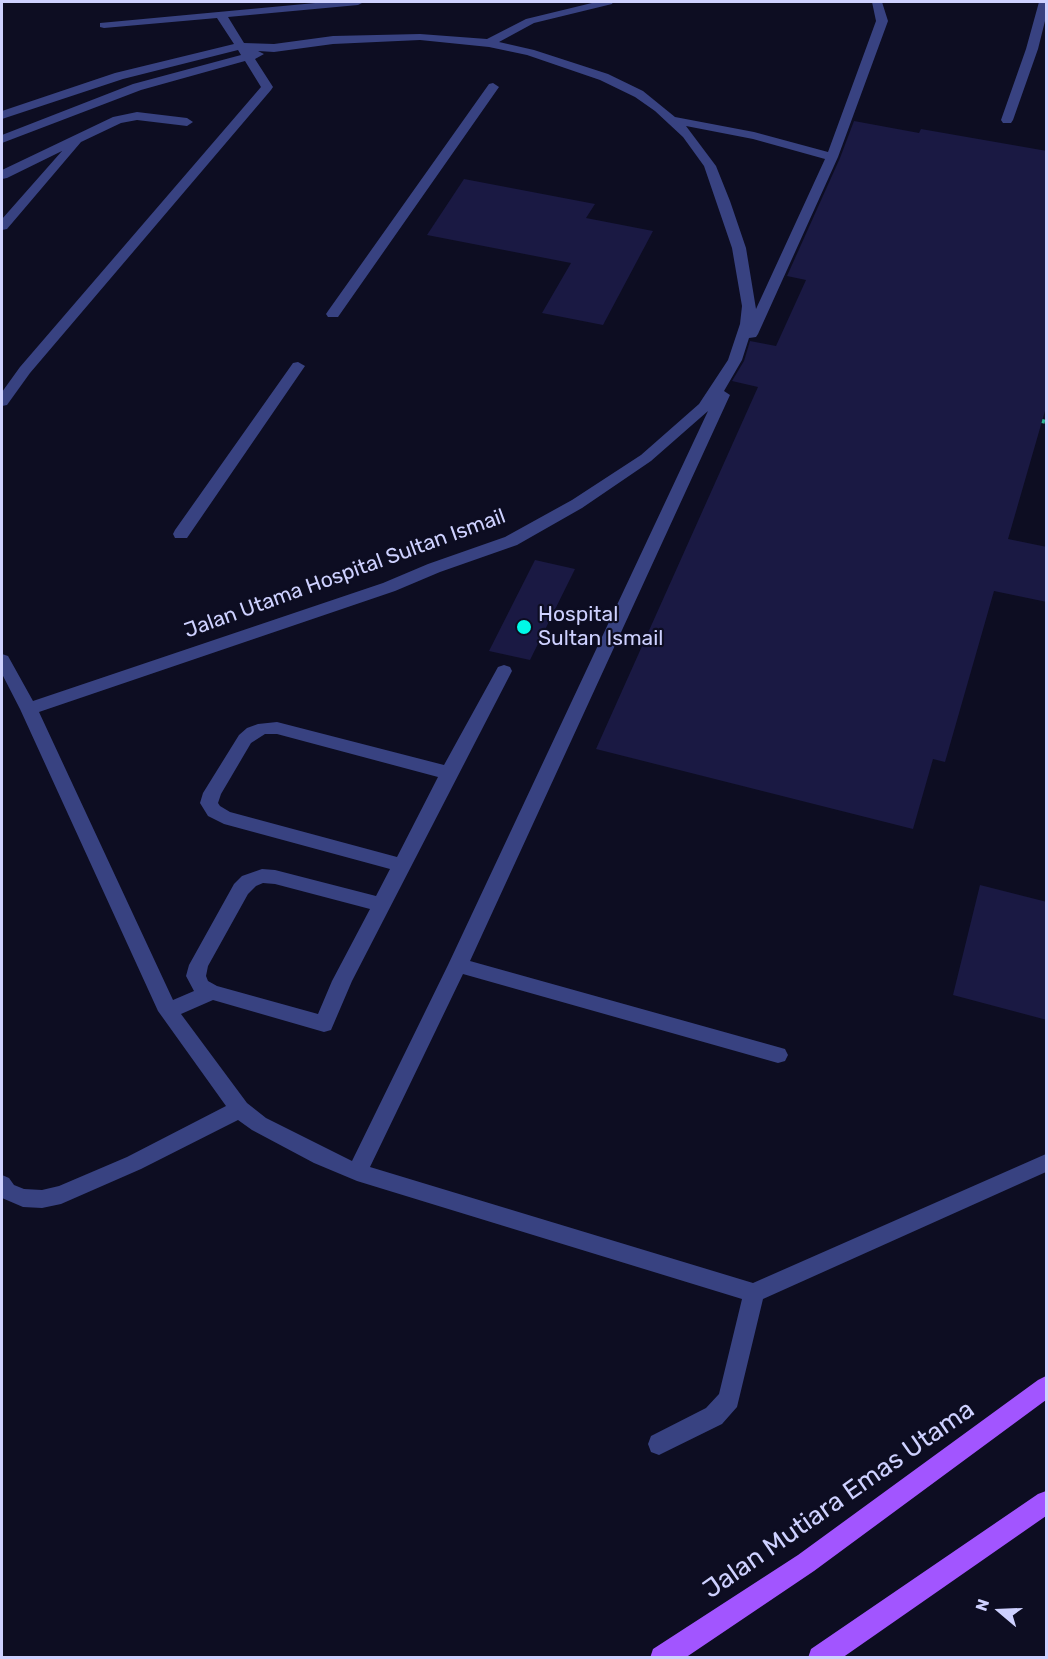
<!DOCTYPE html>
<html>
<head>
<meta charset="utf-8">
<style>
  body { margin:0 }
  #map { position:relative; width:1048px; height:1659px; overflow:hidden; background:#0d0d22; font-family:Rubik,sans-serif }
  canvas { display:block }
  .frame { position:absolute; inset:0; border:3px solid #ced1ff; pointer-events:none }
  .north { position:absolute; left:970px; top:1581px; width:60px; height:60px; -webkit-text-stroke:4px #0d0d22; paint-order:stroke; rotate:289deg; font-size:16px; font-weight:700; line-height:24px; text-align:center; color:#ced1ff }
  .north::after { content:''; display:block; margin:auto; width:21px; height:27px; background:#ced1ff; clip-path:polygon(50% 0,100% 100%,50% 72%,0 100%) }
</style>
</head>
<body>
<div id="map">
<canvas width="1048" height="1659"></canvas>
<div class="frame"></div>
<div class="north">N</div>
</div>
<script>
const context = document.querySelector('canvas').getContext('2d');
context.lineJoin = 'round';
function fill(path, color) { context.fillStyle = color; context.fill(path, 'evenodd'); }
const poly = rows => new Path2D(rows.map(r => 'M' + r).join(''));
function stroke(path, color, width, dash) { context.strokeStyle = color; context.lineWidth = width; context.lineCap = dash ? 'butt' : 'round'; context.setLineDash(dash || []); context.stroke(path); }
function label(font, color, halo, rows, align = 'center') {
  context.font = font + ' Rubik,sans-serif'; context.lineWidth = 4.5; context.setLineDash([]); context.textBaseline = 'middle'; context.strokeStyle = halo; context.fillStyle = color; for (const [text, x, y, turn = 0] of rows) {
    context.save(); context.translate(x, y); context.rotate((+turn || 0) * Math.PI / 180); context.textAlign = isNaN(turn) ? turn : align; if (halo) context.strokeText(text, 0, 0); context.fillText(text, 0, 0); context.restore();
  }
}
fill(poly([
  [854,121,919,133,921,129,1047,151,1047,404,1008,539,1047,547,1047,602,994,591,945,762,933,759,913,829,596,749,758,387,732,381,744,361,750,341,776,346,806,280,787,276,840,158],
  [464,179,595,204,586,218,653,231,603,325,542,313,571,263,427,235],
  [535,560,575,569,530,660,489,651],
  [980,885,1047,902,1047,1020,953,995]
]), '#1a1943');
stroke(poly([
  [1042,421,1046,422]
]), '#2eb494', 4, [3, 4.5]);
fill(poly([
  [326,2,364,2,358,5,228,17,244,43,274,44,333,36,420,34,487,39,526,19,596,2,613,2,612,4,534,23,499,42,534,50,608,74,643,91,675,117,754,132,828,152,876,21,872,2,882,2,888,21,838,157,758,334,756,337,749,338,742,360,724,391,730,395,470,961,778,1047,785,1049,788,1055,785,1061,778,1063,463,974,370,1167,753,1283,1046,1154,1046,1172,763,1299,737,1407,722,1424,659,1455,651,1452,648,1444,651,1436,706,1408,719,1394,742,1299,357,1181,314,1163,252,1130,238,1120,141,1169,61,1204,42,1208,23,1207,2,1198,2,1175,9,1178,14,1185,24,1189,42,1190,59,1186,127,1157,226,1106,158,1011,20,709,2,674,2,654,8,656,33,701,383,583,428,564,505,537,572,500,641,455,699,404,728,360,740,324,742,306,732,248,704,166,683,137,655,111,635,97,600,80,527,55,489,47,420,40,333,44,274,52,258,51,264,54,255,59,273,87,271,90,30,373,7,405,2,406,2,392,20,367,261,87,245,61,141,90,2,143,2,135,133,84,241,55,238,50,123,79,2,119,2,111,115,73,234,44,217,18,104,28,100,27,100,23,326,2],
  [686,126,753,139,825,159,756,309,746,248,730,201,716,166,686,126],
  [708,411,448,965,352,1161,266,1118,247,1103,181,1014,213,1000,324,1032,331,1030,352,981,512,671,510,667,504,665,498,667,444,765,277,722,258,724,247,728,239,735,203,793,200,803,208,816,224,824,390,869,376,896,275,870,262,869,242,876,234,884,189,965,186,976,194,991,173,1000,39,712,395,591,440,572,517,545,582,508,651,461,708,411],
  [265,734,277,734,438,777,397,857,230,812,220,806,218,803,221,794,251,743,265,734],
  [263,883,275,884,370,909,332,981,318,1014,217,986,208,981,206,976,208,966,248,894,256,886,263,883],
  [1039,2,1046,2,1046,17,1038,49,1013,120,1011,123,1003,123,1001,120,1026,49,1039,2],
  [493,83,499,87,338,317,328,317,326,314,328,311,489,84,493,83],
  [137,112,187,118,193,122,187,126,137,120,121,123,81,142,7,229,2,230,2,219,62,151,7,178,2,179,2,170,113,117,137,112],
  [298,362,305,366,187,538,175,538,173,534,175,530,293,363,298,362]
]), '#384281');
fill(poly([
  [1046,1376,1046,1400,814,1571,685,1658,650,1658,653,1649,798,1555,1038,1380,1046,1376],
  [1046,1491,1046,1516,842,1658,808,1658,811,1649,1038,1494,1046,1491]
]), '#a255ff');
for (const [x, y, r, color] of [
  [524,627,8,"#00f9e7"]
]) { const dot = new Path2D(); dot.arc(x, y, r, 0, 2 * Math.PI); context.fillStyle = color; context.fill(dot); stroke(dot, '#0d0d22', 2); }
label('21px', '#ced1ff', '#0d0d22', [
  ["Jalan Utama Hospital Sultan Ismail",345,574,-20]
]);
label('21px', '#ced1ff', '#0d0d22', [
  ["Hospital",538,615],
  ["Sultan Ismail",538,639]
], 'left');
label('26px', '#ced1ff', '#0d0d22', [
  ["Jalan Mutiara Emas Utama",839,1500,-35]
]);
</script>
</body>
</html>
